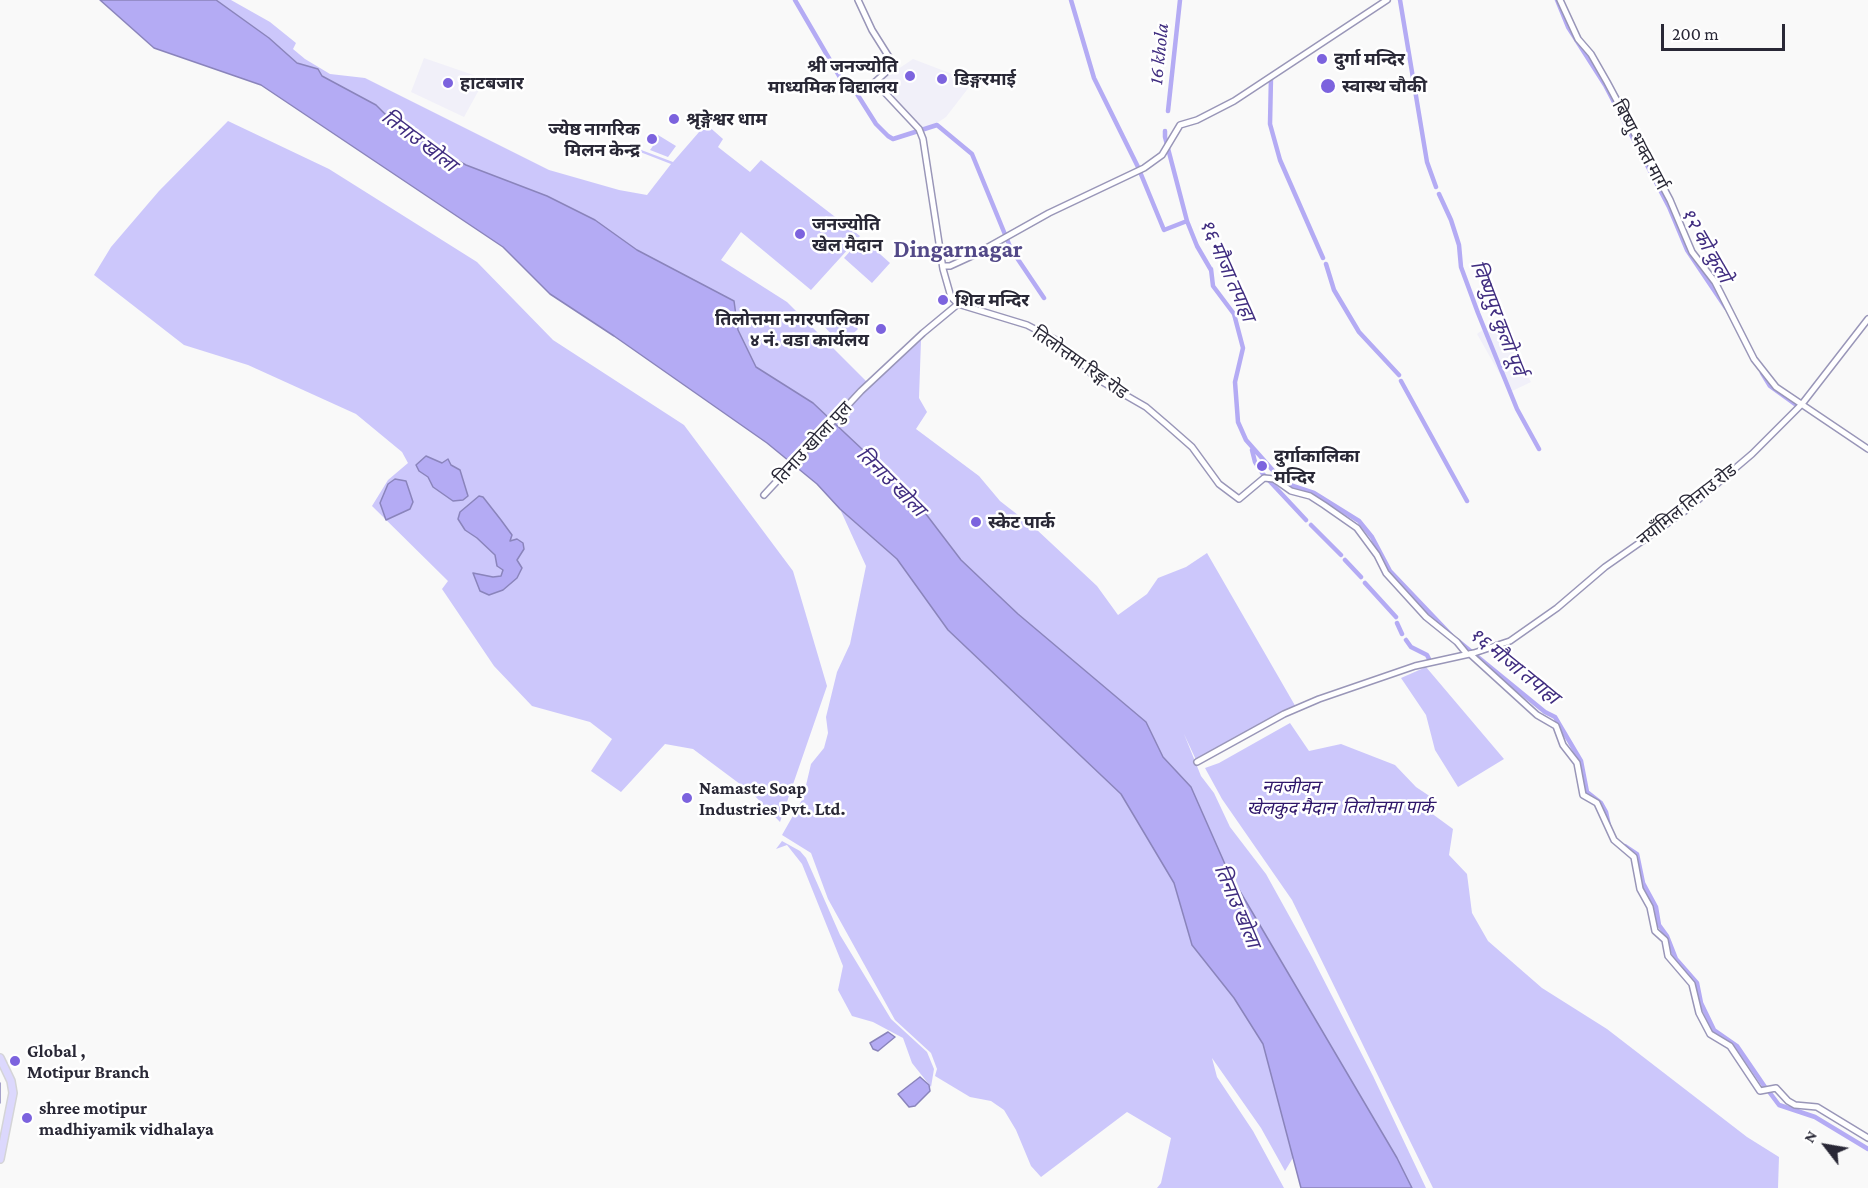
<!DOCTYPE html>
<html>
<head>
<meta charset="utf-8">
<style>
  body { margin:0 }
  #map { position:relative; width:1868px; height:1188px; overflow:hidden; background:#f9f9f9; font-family:"Crimson Pro",serif }
  canvas { display:block }
  .north { position:absolute; left:1796px; top:1116px; width:60px; height:60px; -webkit-text-stroke:4px #fff; paint-order:stroke; rotate:301deg; font-size:16px; font-weight:700; line-height:24px; text-align:center; color:#292836 }
  .north::after { content:''; display:block; margin:auto; width:21px; height:27px; background:#292836; clip-path:polygon(50% 0,100% 100%,50% 72%,0 100%) }
  .scale { position:absolute; left:1661px; top:24px; width:124px; height:27px; box-sizing:border-box; border:3px solid #292836; border-top:0; padding-left:8px; font-size:18px; line-height:21px; white-space:nowrap; color:#292836; -webkit-text-stroke:4px #fff; paint-order:stroke }
</style>
</head>
<body>
<div id="map">
<canvas width="1868" height="1188"></canvas>
<div class="north">N</div>
<div class="scale">200 m</div>
</div>
<script>
const context = document.querySelector('canvas').getContext('2d');
context.lineJoin = 'round';
function fill(path, color) { context.fillStyle = color; context.fill(path, 'evenodd'); }
const poly = rows => new Path2D(rows.map(r => 'M' + r).join(''));
function stroke(path, color, width, dash) { context.strokeStyle = color; context.lineWidth = width; context.lineCap = dash ? 'butt' : 'round'; context.setLineDash(dash || []); context.stroke(path); }
function label(font, color, halo, rows, align = 'center') {
  context.font = font + ' "Crimson Pro","Noto Sans Devanagari",serif'; context.lineWidth = 5; context.setLineDash([]); context.textBaseline = 'middle'; context.strokeStyle = halo; context.fillStyle = color; for (const [text, x, y, turn = 0] of rows) {
    context.save(); context.translate(x, y); context.rotate((+turn || 0) * Math.PI / 180); context.textAlign = isNaN(turn) ? turn : align; if (halo) context.strokeText(text, 0, 0); context.fillText(text, 0, 0); context.restore();
  }
}
fill(poly([
  [424,58,485,79,464,117,411,92],
  [913,59,973,82,946,117,925,131,888,96,879,82],
  [1496,320,1531,382,1510,392,1477,334]
]), '#f1f0f9');
fill(poly([
  [216,0,231,0,270,22,296,43,293,49,305,59,330,74,365,78,549,170,619,190,647,195,671,164,635,150,636,148,673,162,706,124,723,139,718,147,750,172,761,160,860,236,811,290,741,232,721,260,787,302,871,386,921,340,919,398,927,412,916,429,979,476,1000,501,1036,529,1097,586,1118,615,1147,594,1158,578,1186,567,1207,553,1297,709,1197,762,1184,734,1201,776,1214,793,1230,827,1266,874,1312,957,1373,1076,1426,1188,1412,1188,1397,1158,1228,871,1191,787,1163,757,1146,722,1018,614,961,560,913,497,813,403,756,367,738,330,734,301,637,250,595,220,547,196,466,165,427,144,394,123,376,105,322,76,318,69,297,63,269,38],
  [228,121,329,169,477,262,553,340,684,425,793,571,827,686,780,822,752,793,693,749,665,744,621,792,591,771,612,739,590,722,532,706,494,666,442,589,448,581,372,506,388,480,408,463,402,452,356,414,248,365,184,345,94,275,111,247,159,191],
  [658,135,676,146,668,157,650,150,658,139],
  [862,238,890,263,872,283,844,258],
  [841,311,858,329,841,345,824,326],
  [840,509,897,559,948,630,1121,794,1174,883,1192,945,1234,998,1263,1043,1294,1156,1285,1171,1261,1128,1212,1058,1217,1077,1253,1131,1284,1188,1157,1188,1161,1183,1171,1138,1127,1112,1041,1177,1031,1166,1016,1130,1004,1110,991,1101,970,1097,935,1076,937,1069,931,1053,895,1020,828,899,811,853,782,835,803,798,811,764,824,748,828,733,826,717,837,672,850,644,866,566],
  [1426,667,1504,759,1458,787,1435,750,1426,715,1401,678],
  [1290,723,1309,751,1341,744,1395,765,1416,787,1431,797,1433,800,1427,810,1453,829,1449,855,1467,874,1472,913,1488,941,1542,988,1607,1029,1747,1137,1779,1157,1778,1188,1433,1188,1292,900,1222,799,1205,768,1219,763],
  [782,841,800,851,806,858,840,935,891,1019,927,1052,934,1069,931,1087,912,1063,903,1038,873,1022,852,1016,838,990,843,966,802,864,787,845,776,849]
]), '#ccc7fb');
const water = poly([
  [100,0,216,0,269,38,297,63,318,69,322,76,376,105,394,123,427,144,466,165,547,196,595,220,637,250,734,301,738,330,756,367,813,403,913,497,961,560,1018,614,1146,722,1163,757,1191,787,1228,871,1397,1158,1412,1188,1301,1188,1263,1044,1234,998,1192,945,1174,883,1121,794,948,630,897,559,840,509,817,484,767,443,614,336,550,294,503,247,261,85,154,48,100,0],
  [426,456,442,463,448,459,451,465,460,470,468,496,463,500,453,501,433,487,428,477,419,471,416,465,426,456],
  [395,479,406,481,413,502,410,509,386,520,380,503,388,484,395,479],
  [479,496,483,497,501,520,512,535,510,541,517,539,523,543,524,549,517,560,522,568,517,578,503,590,489,595,480,591,473,573,493,577,501,576,503,570,497,566,495,555,477,538,465,530,458,519,460,512,479,496],
  [888,1032,895,1037,878,1051,873,1049,870,1043,888,1032],
  [920,1077,929,1085,930,1091,915,1106,909,1107,898,1094,920,1077]
]);
fill(water, '#b4abf4');
stroke(water, '#8a84bb', 1.5);
stroke(poly([
  [0,1083,0,1103]
]), '#8a84bb', 1.5);
stroke(poly([
  [795,0,841,79,852,86,876,124,888,136,893,139,937,125,972,154,1011,249,1044,298],
  [1071,0,1094,78,1138,167,1164,230,1187,221],
  [1400,0,1427,162,1436,187],
  [1557,0,1568,27,1605,85],
  [1271,77,1270,124,1280,160,1323,258],
  [1605,85,1669,207,1687,250,1726,308],
  [1168,111,1180,0],
  [1165,131,1165,137,1187,221,1197,246,1211,270],
  [1439,194,1451,220,1459,245,1461,267,1478,313,1517,409,1539,449],
  [1326,264,1334,290,1359,332,1399,375],
  [1211,269,1213,286,1234,314,1243,348,1235,382,1238,422,1246,440,1284,483,1314,493,1359,521,1372,537,1390,571,1451,635],
  [1762,373,1770,386,1799,407],
  [1401,381,1467,501],
  [1252,450,1255,462,1263,474,1306,520],
  [1311,525,1341,555],
  [1345,560,1361,577],
  [1365,583,1396,617],
  [1397,623,1402,634],
  [1406,640,1411,647,1427,655,1430,661],
  [1457,640,1545,712,1555,717,1581,761,1587,792,1601,803,1606,812,1609,826],
  [1625,846,1637,854,1643,883,1656,907,1659,925,1667,936,1676,959,1697,983,1701,1003,1714,1030,1737,1046,1765,1087],
  [1770,1093,1779,1105,1815,1117,1868,1149]
]), '#b4abf4', 4.5);
const minor = poly([
  [858,0,872,30,894,65,875,82,919,129,923,139,943,269,951,297,958,304,1027,325,1054,339,1078,358,1094,377,1146,407,1167,425,1192,447,1219,484,1239,499,1264,478,1274,479,1291,491,1310,496,1324,505,1357,528,1377,555,1386,573,1426,617,1457,642,1466,653],
  [1560,0,1578,39,1591,54,1607,82,1670,200,1692,252,1715,282,1754,359,1776,387,1868,449],
  [943,266,950,266,974,255,1049,213,1144,168,1162,155,1180,125,1197,120,1234,101,1387,0],
  [764,495,861,391,923,333,958,304],
  [1470,654,1537,715,1556,726,1563,745,1577,763,1583,795,1597,803,1614,840,1634,857,1640,889,1650,907,1655,931,1665,940,1668,956,1692,984,1699,1013,1710,1034,1730,1046,1760,1091,1776,1088,1788,1101,1795,1105,1817,1107,1868,1138],
  [1197,762,1284,714,1319,699,1415,666,1474,653,1510,641,1557,608,1605,567,1685,511,1752,454,1802,404,1868,319]
]);
const major = poly([
  [0,1058,11,1081,13,1093,0,1159]
]);
stroke(minor, '#9996b8', 8);
stroke(major, '#d4d4d7', 10);
stroke(minor, '#fff', 5);
stroke(major, '#dcd8fd', 7);
for (const [x, y, r, color] of [
  [1322,59,6,"#7c63de"],
  [910,76,6,"#7c63de"],
  [942,79,6,"#7c63de"],
  [448,83,6,"#7c63de"],
  [1328,86,8,"#7c63de"],
  [674,119,6,"#7c63de"],
  [652,139,6,"#7c63de"],
  [800,234,6,"#7c63de"],
  [943,300,6,"#7c63de"],
  [881,329,6,"#7c63de"],
  [1262,466,6,"#7c63de"],
  [976,522,6,"#7c63de"],
  [687,798,6,"#7c63de"],
  [15,1061,6,"#7c63de"],
  [27,1118,6,"#7c63de"]
]) { const dot = new Path2D(); dot.arc(x, y, r, 0, 2 * Math.PI); context.fillStyle = color; context.fill(dot); stroke(dot, '#fff', 2); }
label('bold 18px', '#292836', '#fff', [
  ["दुर्गा मन्दिर",1334,59],
  ["श्री जनज्योति",898,66,"right"],
  ["माध्यमिक विद्यालय",898,87,"right"],
  ["डिङ्गरमाई",954,79],
  ["हाटबजार",460,83],
  ["स्वास्थ चौकी",1342,86],
  ["श्रृङ्गेश्वर धाम",686,119],
  ["ज्येष्ठ नागरिक",640,129,"right"],
  ["मिलन केन्द्र",640,150,"right"],
  ["जनज्योति",812,224],
  ["खेल मैदान",812,245],
  ["शिव मन्दिर",955,300],
  ["तिलोत्तमा नगरपालिका",869,319,"right"],
  ["४ नं. वडा कार्यलय",869,340,"right"],
  ["दुर्गाकालिका",1274,456],
  ["मन्दिर",1274,477],
  ["स्केट पार्क",988,522],
  ["Namaste Soap",699,788],
  ["Industries Pvt. Ltd.",699,809],
  ["Global ,",27,1051],
  ["Motipur Branch",27,1072],
  ["shree motipur",39,1108],
  ["madhiyamik vidhalaya",39,1129]
], 'left');
label('18px', '#292836', '#fff', [
  ["बिष्णु भक्त मार्ग",1640,145,62],
  ["तिलोत्तमा रिङ्ग रोड",1080,363,35],
  ["तिनाउ खोला पुल",813,443,-47],
  ["नयाँमिल तिनाउ रोड",1687,505,-38]
]);
label('italic 18px', '#2e1669', '#fff', [
  ["नवजीवन",1291,787],
  ["खेलकुद मैदान",1291,808],
  ["तिलोत्तमा पार्क",1388,807]
]);
label('italic 20px', '#402d80', '#fff', [
  ["16 khola",1159,54,-84],
  ["तिनाउ खोला",419,141,37],
  ["१२ को कुलो",1706,245,60],
  ["१६ मौजा तपाहा",1227,270,66],
  ["विष्णुपुर कुलो पूर्व",1498,318,69],
  ["तिनाउ खोला",891,482,45],
  ["१६ मौजा तपाहा",1514,666,39],
  ["तिनाउ खोला",1237,906,67]
]);
label('bold 24px', '#534988', '#fff', [
  ["Dingarnagar",958,250]
]);
</script>
</body>
</html>
